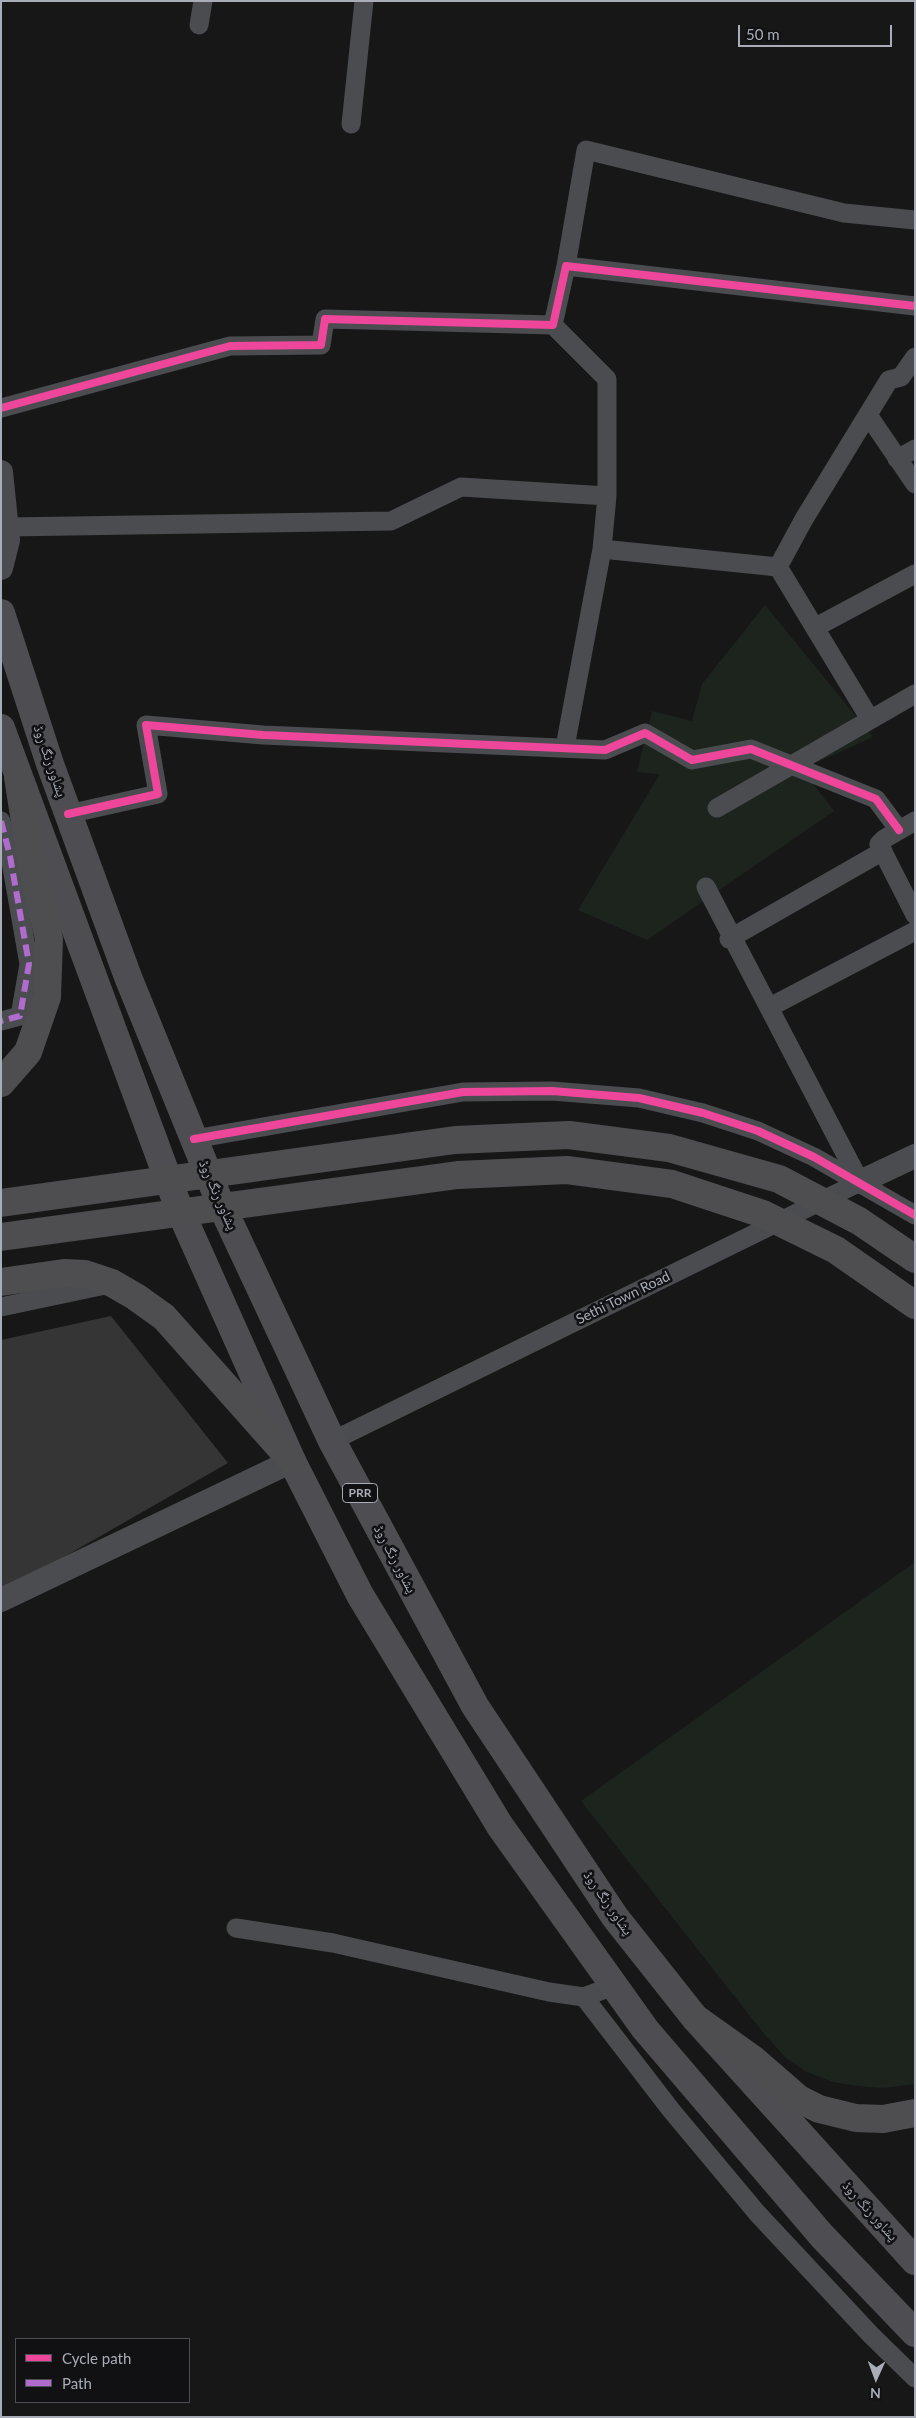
<!DOCTYPE html>
<html>
<head>
<meta charset="utf-8">
<style>
  body { margin:0 }
  #map { position:relative; width:916px; height:2418px; overflow:hidden; background:#171717; font-family:Lato,sans-serif }
  canvas { display:block }
  .frame { position:absolute; inset:0; border:2px solid #a8adb8; pointer-events:none }
  .legend { position:absolute; left:15px; top:2338px; width:175px; height:65px; box-sizing:border-box; background:#111113; border:1px solid #4d4f55; margin:0; padding:6px 9px; list-style:none; font-size:15px; color:#a8adb8 }
  .legend li { display:flex; align-items:center; gap:10px; height:25px }
  .legend b { width:25px; border:1px solid #4d4f55 }
  .north { position:absolute; left:851px; top:2353px; width:50px; height:50px; -webkit-text-stroke:4px #111113; paint-order:stroke; rotate:182deg; font-size:14px; font-weight:700; line-height:20px; text-align:center; color:#a8adb8 }
  .north::after { content:''; display:block; margin:auto; width:18px; height:22px; background:#a8adb8; clip-path:polygon(50% 0,100% 100%,50% 72%,0 100%) }
  .scale { position:absolute; left:738px; top:25px; width:154px; height:22px; box-sizing:border-box; border:2px solid #a8adb8; border-top:0; padding-left:6px; font-size:15px; line-height:18px; white-space:nowrap; color:#a8adb8; -webkit-text-stroke:4px #111113; paint-order:stroke }
</style>
</head>
<body>
<div id="map">
<canvas width="916" height="2418"></canvas>
<div class="frame"></div>
<ul class="legend">
<li><b style="height:6px;background:#ed469a"></b>Cycle path</li>
<li><b style="height:6px;background:#b06ccc"></b>Path</li>
</ul>
<div class="north">N</div>
<div class="scale">50 m</div>
</div>
<script>
const context = document.querySelector('canvas').getContext('2d');
context.lineJoin = 'round';
function fill(path, color) { context.fillStyle = color; context.fill(path, 'evenodd'); }
const poly = rows => new Path2D(rows.map(r => 'M' + r).join(''));
function stroke(path, color, width, dash) { context.strokeStyle = color; context.lineWidth = width; context.lineCap = dash ? 'butt' : 'round'; context.setLineDash(dash || []); context.stroke(path); }
function label(font, color, halo, rows, align = 'center') {
  context.font = font + ' Lato,"Noto Naskh Arabic",sans-serif'; context.lineWidth = 5; context.setLineDash([]); context.textBaseline = 'middle'; context.strokeStyle = halo; context.fillStyle = color; for (const [text, x, y, turn = 0] of rows) {
    context.save(); context.translate(x, y); context.rotate((+turn || 0) * Math.PI / 180); context.textAlign = isNaN(turn) ? turn : align; if (halo) context.strokeText(text, 0, 0); context.fillText(text, 0, 0); context.restore();
  }
}
fill(poly([
  [765,605,873,737,802,769,834,811,647,940,578,910,660,774,637,772,652,711,692,721,702,684],
  [915,1562,915,2084,883,2088,857,2086,833,2082,805,2071,786,2058,765,2035,581,1801]
]), '#1d241e');
fill(poly([
  [111,1316,228,1463,1,1593,1,1340]
]), '#353536');
stroke(poly([
  [199,25,203,1],
  [351,124,364,1],
  [566,266,586,150,844,213,915,220],
  [553,325,607,379,607,496],
  [1,408,230,346,321,345,325,319,553,325,566,266,915,306],
  [868,415,915,484],
  [897,459,915,449],
  [7,527,391,521,461,487,607,496,602,549],
  [778,567,870,719],
  [816,627,915,574],
  [565,747,602,549,778,567,804,519,889,380,901,377,915,357],
  [717,808,915,694],
  [68,814,158,794,146,725,263,735,605,750,645,733,692,760,751,749,876,799,899,830],
  [1,821,10,856,29,964,20,1016,1,1021],
  [915,821,884,839,879,844,915,915],
  [706,887,860,1182],
  [729,939,883,851],
  [770,1007,915,931],
  [194,1139,463,1092,552,1091,639,1098,703,1113,758,1131,814,1157,915,1215],
  [1,1307,110,1284],
  [332,1441,860,1182],
  [236,1928,333,1943,549,1992,584,1997,613,1986],
  [584,1997,671,2110,757,2213,871,2335,915,2378]
]), '#4b4c50', 19);
stroke(poly([
  [1,472,8,540,1,568],
  [860,1182,915,1156],
  [1,1600,292,1461]
]), '#4b4c50', 24);
stroke(poly([
  [1,613,50,764,128,977,218,1198,332,1441,475,1706,615,1917,695,2018,915,2261],
  [1,728,178,1206,292,1461,360,1595,500,1826,645,2029,822,2236,915,2333]
]), '#4e4e52', 28);
stroke(poly([
  [1,1083,28,1052,47,997,49,939,31,860,18,777],
  [1,1282,64,1273,85,1274,112,1283,136,1297,164,1317,292,1461],
  [695,2018,754,2060,799,2099,819,2109,856,2118,883,2119,915,2113]
]), '#4e4e51', 28);
stroke(poly([
  [1,1203,455,1140,569,1135,669,1148,779,1179,859,1221,915,1259],
  [1,1237,458,1175,567,1170,672,1184,763,1214,836,1250,915,1305]
]), '#4e4e51', 28);
stroke(poly([
  [1,821,10,856,29,964,20,1016,1,1021]
]), '#b06ccc', 6, [12, 6]);
stroke(poly([
  [1,408,230,346,321,345,325,319,553,325,566,266,915,306],
  [68,814,158,794,146,725,263,735,605,750,645,733,692,760,751,749,876,799,899,830],
  [194,1139,463,1092,552,1091,639,1098,703,1113,758,1131,814,1157,915,1215]
]), '#ed469a', 8);
for (const [x, y, w] of [
  [360,1493,35]
]) { const box = new Path2D(); box.roundRect(x - w / 2, y - 9.5, w, 19, 4); context.fillStyle = '#111113'; context.fill(box); stroke(box, '#a8adb8', 1); }
label('bold 12px', '#a8adb8', null, [
  ["PRR",360,1493]
]);
label('14px', '#a8adb8', '#111113', [
  ["پشاور رنگ روڈ",50,761,71],
  ["پشاور رنگ روڈ",218,1195,66],
  ["Sethi Town Road",623,1298,-26],
  ["پشاور رنگ روڈ",395,1559,62],
  ["پشاور رنگ روڈ",608,1903,55],
  ["پشاور رنگ روڈ",870,2211,48]
]);
</script>
</body>
</html>
